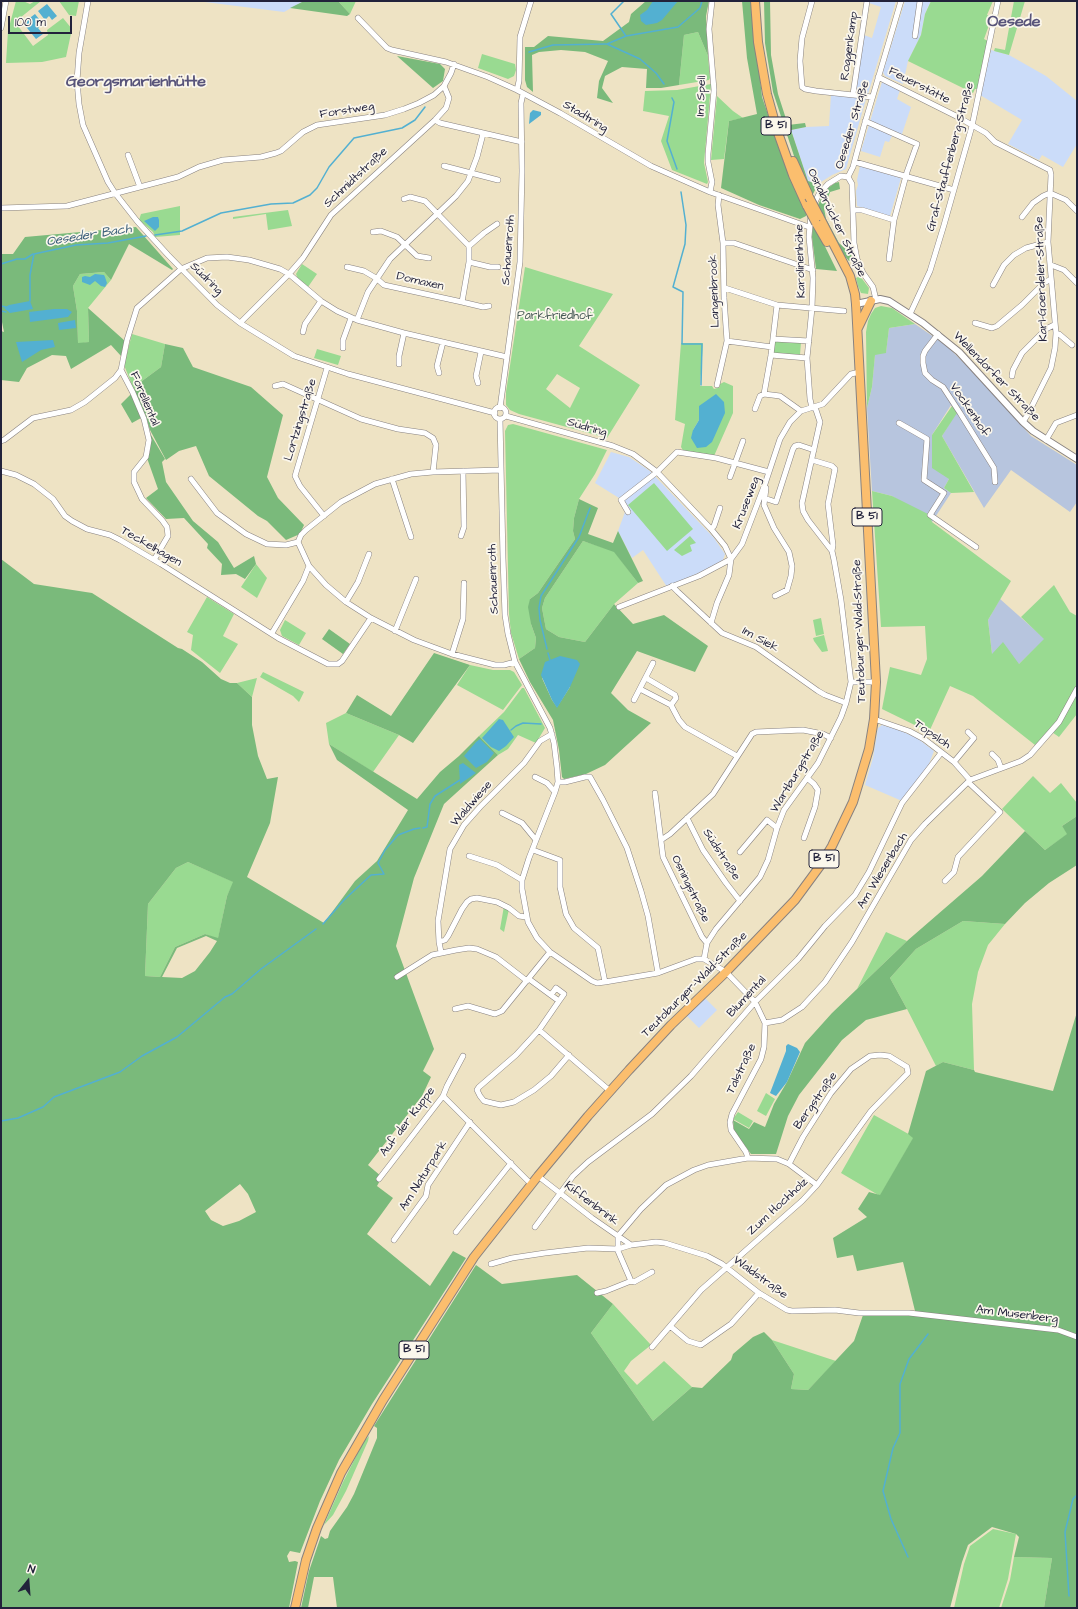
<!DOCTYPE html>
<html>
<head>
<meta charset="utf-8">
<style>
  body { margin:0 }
  #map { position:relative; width:1078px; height:1609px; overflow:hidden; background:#eee3c4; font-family:"Architects Daughter",sans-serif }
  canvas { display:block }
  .frame { position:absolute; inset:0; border:2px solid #22223b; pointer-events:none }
  .north { position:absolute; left:8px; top:1561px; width:40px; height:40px; -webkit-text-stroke:3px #fbf7ec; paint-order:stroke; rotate:17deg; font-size:11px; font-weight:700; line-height:16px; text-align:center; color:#22223b }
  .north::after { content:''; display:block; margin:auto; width:14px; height:18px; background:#22223b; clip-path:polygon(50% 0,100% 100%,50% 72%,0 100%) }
  .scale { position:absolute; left:8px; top:16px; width:64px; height:18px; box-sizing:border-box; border:2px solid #22223b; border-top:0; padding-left:5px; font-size:12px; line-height:14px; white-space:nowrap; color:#22223b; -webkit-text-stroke:3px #fbf7ec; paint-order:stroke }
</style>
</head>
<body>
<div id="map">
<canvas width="1078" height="1609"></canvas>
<div class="frame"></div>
<div class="north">N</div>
<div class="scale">100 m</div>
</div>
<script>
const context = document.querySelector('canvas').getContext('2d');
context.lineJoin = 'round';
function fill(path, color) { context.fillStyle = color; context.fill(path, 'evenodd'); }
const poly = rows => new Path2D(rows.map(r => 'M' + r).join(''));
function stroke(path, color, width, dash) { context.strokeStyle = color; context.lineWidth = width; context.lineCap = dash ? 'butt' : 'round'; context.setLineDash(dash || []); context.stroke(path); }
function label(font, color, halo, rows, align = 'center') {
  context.font = font + ' "Architects Daughter",sans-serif'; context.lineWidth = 3.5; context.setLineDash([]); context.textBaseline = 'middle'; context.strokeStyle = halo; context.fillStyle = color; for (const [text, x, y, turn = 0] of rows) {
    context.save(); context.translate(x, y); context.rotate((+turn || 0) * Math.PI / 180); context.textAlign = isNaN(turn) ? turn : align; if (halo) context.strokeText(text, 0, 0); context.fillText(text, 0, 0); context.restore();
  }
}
fill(poly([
  [197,1,304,1,284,12],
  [869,1,896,1,868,94,856,92,864,35,872,38,881,7,869,3],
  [905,1,931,1,925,14,921,35,908,61,903,84,885,76,883,72],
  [991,50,1009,55,1046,76,1077,101,1077,144,1063,167,1042,155,1039,160,1008,144,1022,120,980,95],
  [882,82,900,90,897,99,911,107,901,137,893,134,889,142,885,141,880,157,861,151],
  [831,94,855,96,866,99,846,169,832,175,818,184,808,181,791,130,806,127,829,126],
  [860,166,901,178,890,216,857,206,856,191,858,185,857,180],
  [611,452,629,457,650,471,714,538,725,554,723,560,703,571,667,587,643,550,632,558,618,531,625,512,619,498,595,483],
  [882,725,899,730,917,738,934,751,929,764,902,801,865,785,873,758,878,728],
  [704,997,717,1010,699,1028,686,1015]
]), '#cbdcf9');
fill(poly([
  [915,324,947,346,973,372,1031,436,1077,465,1077,502,1070,512,1011,470,984,508,942,436,956,413,951,405,932,435,949,479,944,488,951,493,932,522,892,496,872,491,867,408,872,387,875,354,886,352,889,328],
  [1000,599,1045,639,1019,664,992,654,988,620]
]), '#b7c5de');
fill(poly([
  [16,1,23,1,30,4,35,1,41,1,15,22,33,46,48,35,47,30,63,18,72,29,66,57,42,62,6,63,8,31],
  [59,1,79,1,76,16,69,15],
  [338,1,356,1,350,14],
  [931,1,993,1,987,15,992,17,984,39,988,41,977,89,975,89,973,93,908,61,921,35,925,14],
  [1014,1,1025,1,1009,55,994,51,995,48,1005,50],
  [698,32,708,56,710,78,709,80,679,85,684,35],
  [482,54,515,64,516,70,514,76,508,79,478,68],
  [711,84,704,163,708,182,707,184,672,170,661,141,669,116,643,111,645,91,677,90],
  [717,96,733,111,743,118,729,121,724,159,711,160],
  [180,206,180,235,155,237,153,232,139,220,141,214],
  [288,210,292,226,268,230,266,214,233,219,233,217],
  [302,264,317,274,308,287,298,279,296,274],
  [525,267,613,294,579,346,640,385,607,438,519,414,510,410,506,405,506,392],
  [557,374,580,388,570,408,546,389],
  [104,272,111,280,88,308,89,342,78,344,77,311,73,286,80,274],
  [860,276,869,288,868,294,861,293,858,286,856,278],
  [881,306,892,308,915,324,889,328,886,353,875,355,872,387,867,408,866,332,868,321,871,314,875,308],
  [132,334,165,344,161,367,142,381,134,390,124,365],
  [774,341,801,342,800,355,773,353],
  [681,343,703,343,700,386,712,386,714,389,720,387,720,384,724,382,733,386,733,413,714,456,684,452,681,447,685,424,675,420],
  [699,406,706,447,693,430,699,420],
  [317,349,341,356,338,365,314,358],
  [952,406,957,413,942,436,974,492,951,493,944,488,949,479,932,468,932,435],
  [513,424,607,450,595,474,579,499,574,518,573,531,575,539,538,593,530,599,531,624,536,638,535,648,519,659,511,633,509,614,505,431,508,425],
  [654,483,693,529,667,551,628,505],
  [872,491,892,496,930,515,932,522,1011,581,988,620,992,654,1003,642,1019,664,1044,639,1021,617,1054,585,1070,612,1077,616,1077,714,1059,737,1049,730,1035,745,973,696,950,686,929,732,882,709,890,667,921,675,927,659,925,626,881,627],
  [690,536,696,543,690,545,692,551,682,556,674,550],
  [583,541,614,551,638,583,614,604,585,642,559,637,546,629,542,608,545,598],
  [256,564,267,578,257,598,241,587],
  [207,597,234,614,223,636,238,644,220,673,191,650,193,635,187,632],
  [821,618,824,634,816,636,813,620],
  [285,620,306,633,299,645,282,636,280,630],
  [824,635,828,651,822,652,814,641,813,638],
  [470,665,493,670,510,670,514,672,522,685,503,710,457,685],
  [263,672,304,692,299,702,293,696,260,677],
  [257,678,252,697,237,683],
  [522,688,524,688,545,728,536,743,518,735,508,749,498,755,479,736,504,712],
  [346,713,399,735,373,772,329,744,326,723],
  [1033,776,1050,793,1061,783,1077,803,1077,816,1062,826,1068,834,1045,850,1002,809],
  [188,862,234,882,227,896,218,939,205,934,175,947,160,977,145,976,148,904,176,868],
  [504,906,509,909,504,932,500,929],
  [963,921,1005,924,988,945,978,972,972,1004,974,1070,943,1062,936,1066,907,1009,890,978,916,949],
  [886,932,907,941,857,989],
  [766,1093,775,1099,766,1116,757,1111],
  [738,1112,753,1121,749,1128,733,1119],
  [874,1115,914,1137,880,1196,841,1173],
  [613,1304,651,1345,631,1361,624,1371,637,1385,664,1361,692,1387,653,1421,591,1333],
  [772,1340,836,1361,808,1390,791,1389,794,1374],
  [369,1436,368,1441,346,1491,333,1515,324,1525,343,1482,364,1441],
  [993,1529,1016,1534,1008,1579,999,1608,954,1608,964,1564,970,1546],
  [1014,1557,1052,1558,1044,1608,1001,1608,1010,1580]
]), '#99da91');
fill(poly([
  [304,1,338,1,350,14,347,16,290,8],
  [646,1,709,1,706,16,708,56,698,32,684,35,679,85,661,88,646,88,647,69,622,67,605,76,602,88,613,103,597,98,599,81,608,61,585,52,561,50,539,52,532,55,533,92,527,87,525,80,525,47,534,47,548,36,603,41,629,22,631,14],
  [742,1,752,1,762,97,789,176,807,212,806,216,800,219,759,205,721,188,729,121,757,114,747,58],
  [764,1,770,1,771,55,778,94,788,125,805,123,806,127,791,130,808,181,818,184,812,196,795,159,773,92,765,43],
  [397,56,440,64,445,69,443,81,433,88],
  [839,182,840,189,830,192,824,208,826,219,839,243,851,254,852,259,849,261,842,253,817,207,825,190,835,183],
  [813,222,837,271,816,269,812,237],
  [136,227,173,269,172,270,129,244,111,280,104,272,80,274,73,286,77,311,78,343,89,342,88,308,125,341,121,356,111,345,71,369,66,356,52,355,27,368,19,382,1,380,1,331,4,332,1,317,1,254,13,254,25,237],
  [165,344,183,348,193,367,251,387,283,415,267,477,278,498,304,525,300,534,286,540,267,521,258,516,209,476,196,446,179,451,166,460,150,430,146,417,134,390,142,381,161,367],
  [131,394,141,418,132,423,121,404],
  [151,435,165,459,162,462,166,482,193,521,218,542,234,568,254,556,256,564,245,579,236,574,221,575,222,564,207,548,208,544,184,518,166,519,146,498,158,489,147,458,150,452],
  [579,499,598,508,588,534,613,543,618,531,643,581,638,583,614,552,583,541,545,598,542,608,546,629,559,637,585,642,614,604,633,624,664,615,708,646,695,672,637,651,611,693,628,710,651,723,605,765,586,774,564,779,562,777,559,750,553,720,530,682,519,659,535,648,536,638,531,624,528,607,530,599,538,593,575,539,573,531,574,518],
  [542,678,570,687,557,707,552,700],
  [1,559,34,584,92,593,178,648,182,649,202,662,221,679,230,683,237,683,252,697,252,725,258,756,267,779,278,777,270,823,247,877,324,923,355,881,377,861,408,810,337,760,329,744,417,799,440,772,459,756,479,736,498,755,444,804,414,878,396,946,434,1049,423,1071,431,1077,422,1096,368,1165,382,1177,377,1186,393,1198,367,1234,430,1286,453,1251,466,1258,372,1404,339,1460,320,1501,300,1553,290,1551,287,1556,289,1562,295,1561,298,1562,289,1608,1,1608],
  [188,862,233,882,227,896,218,938,205,934,175,947,160,977,145,976,148,904,176,868],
  [206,936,217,941,210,952,195,971,182,978,162,977,177,948],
  [240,1184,248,1194,256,1212,239,1221,223,1226,211,1220,205,1211],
  [329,629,350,644,343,654,322,639],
  [434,653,470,665,413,743,399,735,346,713,357,695,391,716],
  [1077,816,1077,865,1049,883,1025,903,1005,924,963,921,916,949,890,978,907,1009,866,1020,842,1040,799,1095,788,1116,776,1154,751,1154,734,1131,733,1120,749,1129,754,1122,765,1127,774,1104,787,1082,805,1043,832,1013,907,941,982,876,1025,831,1045,850,1067,834,1062,826],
  [1077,1012,1077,1608,1044,1608,1052,1558,1014,1557,1019,1537,1016,1534,992,1527,968,1545,962,1562,950,1608,337,1608,333,1577,314,1577,308,1608,301,1608,309,1571,321,1536,325,1539,328,1538,330,1531,347,1507,354,1494,377,1438,377,1428,374,1426,476,1265,502,1284,577,1275,613,1304,591,1333,653,1421,692,1387,702,1388,731,1360,733,1354,753,1337,764,1332,772,1340,794,1374,791,1389,808,1390,854,1341,863,1315,916,1315,903,1262,857,1271,853,1255,837,1258,833,1238,867,1217,858,1209,869,1192,880,1195,913,1138,908,1134,926,1071,943,1062,974,1070,975,1072,1053,1091]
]), '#7aba7b');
fill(poly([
  [653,1,678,1,662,20,657,23,646,25,641,21,640,15,647,10],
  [47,4,57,16,52,20,49,16,45,20,38,11],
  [35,14,43,24,38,28,43,34,36,39,23,23],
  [533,110,541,112,541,115,529,124,530,113],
  [153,217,158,217,159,220,159,227,155,231,144,221],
  [95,274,104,275,105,277,107,283,105,287,101,286,95,281,90,285,82,282,82,277,85,276,90,277],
  [30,301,33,309,10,313,4,308,9,305],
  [54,309,67,309,72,312,68,317,30,322,29,312],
  [75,320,76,328,59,330,58,323],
  [53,340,55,347,41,350,22,362,16,342],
  [716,394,724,402,725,413,712,442,706,447,697,448,691,438,693,430,699,420,699,406],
  [560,656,577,660,580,664,570,687,557,708,552,700,541,675,545,662],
  [499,719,503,720,514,737,506,746,499,751,491,747,482,738],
  [480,739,494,753,487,762,476,768,464,756,476,742],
  [463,763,476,773,460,784,459,765],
  [788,1044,797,1048,800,1052,787,1082,776,1096,770,1093,786,1051,786,1046]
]), '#53b0d1');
stroke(poly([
  [624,1,611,14,626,36],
  [529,52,553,45,606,44],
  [664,84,656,73,640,59,607,44,626,36,678,27,700,8,702,1],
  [672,98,674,102,667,141,677,169],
  [681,192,686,225,685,244,673,287,683,292,682,344,702,344,701,385],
  [155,235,182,231,221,213,271,204,293,203,310,195,317,188,329,167,354,138,402,128,415,120,425,107],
  [1,264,17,259,25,259,33,254],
  [30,301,30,275,34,254,76,245,108,243,146,236],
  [1,306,6,307],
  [1,311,6,312],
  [547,649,540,620,539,608,541,596,579,537,590,508],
  [548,653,550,660],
  [511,730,516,726,523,723,541,724],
  [423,828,427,827,430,804,435,796,460,780],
  [323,924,344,900,371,875,384,874,378,863,385,850,398,835,414,829,420,828],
  [1,1121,18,1118,43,1107,54,1097,120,1072,142,1056,177,1037,225,997,232,994,261,969,316,929],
  [908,1557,891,1519,883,1491,893,1448,900,1433,900,1384,909,1359,928,1334],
  [1069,1596,1065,1532,1073,1499,1077,1495]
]), '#53b0d1', 1.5);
const minor = poly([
  [88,1,79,53,77,81,79,104,83,125,108,182,115,193,137,221,168,255,217,305,240,323,294,356,348,374,495,413],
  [812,1,802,38,800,61,802,87,805,89,816,91,872,97],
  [358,18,387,48,392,50,446,62,488,77,517,90,560,113,651,166,710,192,809,227],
  [1,28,6,1],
  [915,36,920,1],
  [878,77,958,117,986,133,995,142,1050,170,1051,175,1048,242,1056,333,1055,348,1051,368,1028,414,1023,422],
  [517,90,519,81,520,37,531,1],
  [853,94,867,1],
  [435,120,440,123,522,142],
  [865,121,917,144,907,172,894,220,889,259],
  [128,155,140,187],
  [855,162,954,190],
  [444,166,498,180],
  [848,177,853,167,864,126,901,1],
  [848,177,852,184,854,243,857,259,863,273,873,287,876,300],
  [710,192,712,182,708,162,708,154,714,90,709,29,712,1],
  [813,206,819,194,828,184,841,176,848,177],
  [1,208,67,206,178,177,199,167,223,160,261,157,276,153,281,151,303,132,317,125,385,115,404,109,419,103,434,95,444,86,451,73,454,64],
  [853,210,862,210,894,220],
  [811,214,809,237,813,278,812,308,807,358,810,399,812,408],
  [1022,217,1033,203,1043,196,1050,193,1066,200,1077,211],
  [373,232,381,231,397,237,417,256,429,258],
  [723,243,734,243,813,270],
  [469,246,484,233,497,224],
  [469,262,490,267,498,267],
  [1051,265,1064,270,1077,283],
  [347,267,364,271,376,278,384,285,462,302,469,262,469,246,425,201,410,197,404,199],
  [993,285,1004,265,1014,255,1026,248,1048,242],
  [725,288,777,305,844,311],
  [462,302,483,307,489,306],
  [910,314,930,271,944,225,972,126,998,1],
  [357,320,368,292,390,259,456,196,468,181,477,157,483,134],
  [240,323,289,274,303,258,331,215,435,120,446,108,449,98,444,86],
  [975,323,992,328,997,326,1022,305,1044,283,1051,279],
  [303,332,305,324,321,301],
  [1056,333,1059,334,1072,345],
  [938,334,925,351,923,356,923,363,925,373,932,380,943,387,960,413,994,468,995,482],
  [773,339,809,341],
  [727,341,772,347],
  [343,348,343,340,351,318],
  [771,355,807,358],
  [399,364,399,356,404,333],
  [121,370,133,393,144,419,149,440,146,457,134,472,134,482,142,499,162,520,167,527,168,536,154,560],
  [439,373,437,366,443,342],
  [1012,376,1013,370,1022,353,1046,329,1054,325],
  [478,383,476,376,481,352],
  [717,385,727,341,724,298,723,243,718,205,719,195],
  [275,386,283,384,361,419,398,429,425,433,433,438,436,445,433,472],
  [764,394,771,355,777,305],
  [815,407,820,422,802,503,803,511,808,520,832,551,834,560,841,600,851,682,876,682],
  '494 413a6 6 0 1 1 12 0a6 6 0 1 1-12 0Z',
  [500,408,520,262,522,171,521,103,523,94],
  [755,409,760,396,764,394,780,396,801,411],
  [506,416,613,446,633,454,657,472,711,529,725,546,731,559,729,575,717,603,711,623],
  [500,419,503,558,505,615,508,634,515,662,550,728,554,743,557,768,558,782,555,792,529,858,522,880,522,889,528,922,537,938,550,952,592,981,597,983,605,982,658,973,696,959,704,959,726,972,755,1002,765,1023,764,1047,761,1059,732,1114,730,1122,731,1130,746,1152,748,1158],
  [899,423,927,439,924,480,944,493,930,515,976,547],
  [1046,440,1056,423,1077,415],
  [1,441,4,440,33,418,71,410,85,402,115,378,121,370,127,340,137,308,181,269,207,258,227,257,249,260,280,269,289,274,321,301,337,311,357,320,404,333,507,357],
  [812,460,832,466,835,469,828,504,833,545,832,551],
  [501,470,433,472,411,474,375,484,341,502,306,530,301,535,298,542,309,566,326,585,346,602,371,618,414,640,452,654,495,665,504,665,515,662],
  [1,471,16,475,34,484,53,499,65,516,72,521,87,529,110,535,120,540,161,564,278,638,328,664,338,664,342,661,371,618],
  [730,477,743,441],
  [191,479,217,513,246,534,267,544,286,545,298,542],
  [392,479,411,537],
  [766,488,764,505,774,528,789,552,792,566,791,576,787,590,775,596],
  [764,498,776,502,793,449,795,446,799,445,814,450],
  [628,512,621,500,657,472,677,452,716,458,769,472],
  [324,516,300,486,295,476,327,368],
  [711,529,714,526,720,508],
  [461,536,464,527,463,471],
  [672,586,678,592,722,633,756,647,818,691,825,695,846,703],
  [346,602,358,582,369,554],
  [619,607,699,576,731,559,742,544,765,484,780,439,790,422,801,411,823,404,851,374,860,372],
  [395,631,416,579],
  [272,633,303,581,309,566],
  [452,654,463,619,464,583],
  [646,678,675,695,676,698,671,705],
  [640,689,671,705,679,720,685,727,737,756],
  [634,700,653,663],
  [874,719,909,731,924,739,954,762,970,780],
  [992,754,998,760,1001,768],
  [954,762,974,738,968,732],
  [535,777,547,783,555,792],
  [558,782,565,782,585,777,590,777,603,800,627,848,641,891,648,916,658,973],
  [655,793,663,857,702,937,707,943],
  [502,813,522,823,536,840],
  [687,818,703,850,726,883,740,901],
  [804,838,815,807,818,790,814,784,807,778],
  [661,840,670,834,713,794,752,734,756,732,803,730,823,734,831,738],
  [533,850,560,860,560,887,566,914,574,928,598,948,605,982],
  [740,852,767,820,777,828],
  [469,856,497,865,522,880],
  [945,881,954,872,958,857,1000,812,968,782],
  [439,942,445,940,448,936,462,909,467,902,471,899,477,898,497,902,509,908,519,916,526,917],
  [441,952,439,942,438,921,450,849,453,844,464,825,480,807,524,763,540,741,552,734],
  [704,959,707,943,716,929,760,877,768,860,777,828,784,810,818,763,841,717,846,703,851,682],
  [397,977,432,955,456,950,469,948,477,949,496,957,527,981],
  [529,979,559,1001,539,1030,516,1055,479,1087,477,1090,480,1096,484,1101,492,1103,501,1105,514,1102,534,1090,551,1076,569,1055],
  [551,995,556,988,564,994,559,1001],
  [455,1009,468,1006,495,1014,502,1011,550,952],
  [765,1023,782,1020,802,1007,825,982,852,942,911,840,925,824,970,780,1021,761,1030,755,1059,722,1077,689],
  [539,1030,610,1091],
  [443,1096,531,1184],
  [538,1176,592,1218,631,1245,656,1242,665,1243,707,1256,722,1264,759,1293,787,1310,792,1311,835,1310,859,1313,909,1313,1058,1330,1077,1337],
  [379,1179,443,1096,447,1086,463,1056],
  [535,1227,573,1176,588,1162,652,1114,691,1076,755,1002,798,959,825,926,855,895,869,872,902,803,941,753],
  [456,1232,511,1163],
  [618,1236,641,1209,666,1185,694,1170,708,1165,748,1158,777,1159,789,1164,817,1185],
  [394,1240,426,1196,428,1185,470,1122],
  [491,1264,512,1258,545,1253,588,1248,618,1249,631,1245],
  [631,1281,634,1282,652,1272],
  [597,1293,606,1291,631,1281,618,1251,618,1236],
  [670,1326,688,1341,701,1345,731,1324,759,1293],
  [652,1347,701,1290,802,1201,817,1185,871,1111,908,1073,907,1067,889,1056,880,1055,870,1056,851,1069,831,1093,803,1137,789,1164]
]);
const tertiary = poly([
  [856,304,880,299,889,301,923,323,959,352,1023,422,1033,431,1077,459]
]);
const primary = poly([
  [858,328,871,301],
  [295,1608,306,1560,317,1528,341,1473,383,1400,474,1257,538,1176,588,1116,629,1070,671,1025,726,972,795,900,820,866,832,846,853,802,869,749,874,719,876,682,856,304]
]);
const trunk = poly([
  [755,1,758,42,767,94,777,130,793,175,807,206],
  [793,161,808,194],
  [819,216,850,276,855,294,856,304],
  [816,223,827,242]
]);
stroke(minor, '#888280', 6);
stroke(tertiary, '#888280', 8);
stroke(primary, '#888280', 10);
stroke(trunk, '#888280', 10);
stroke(minor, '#fff', 5);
stroke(tertiary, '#fff', 6);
stroke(primary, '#fbbe6e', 8);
stroke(trunk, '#fbbe6e', 8);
const trunkBridge = poly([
  [809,197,819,216],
  [807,206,816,223]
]);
stroke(trunkBridge, '#888280', 10, []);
stroke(trunkBridge, '#fbbe6e', 8);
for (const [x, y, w] of [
  [776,126,30],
  [867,517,30],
  [824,859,30],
  [414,1350,30]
]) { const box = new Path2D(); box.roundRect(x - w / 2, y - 9, w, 18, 3); context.fillStyle = '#fbf7ec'; context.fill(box); stroke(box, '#22223b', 1); }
label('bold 11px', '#22223b', null, [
  ["B 51",776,126],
  ["B 51",867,517],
  ["B 51",824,859],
  ["B 51",414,1350]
]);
label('12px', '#22223b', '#fbf7ec', [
  ["Roggenkamp",850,46,-82],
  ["Feuerstätte",919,86,27],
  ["Im Spell",702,96,-88],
  ["Forstweg",347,111,-9],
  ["Stadtring",585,117,31],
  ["Oeseder Straße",853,125,-73],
  ["Graf-Stauffenberg-Straße",951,157,-75],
  ["Schmidtstraße",356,178,-43],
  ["Osnabrücker Straße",836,223,64],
  ["Schauenroth",509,250,-86],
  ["Karolinenhöhe",801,261,-92],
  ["Südring",206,279,45],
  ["Karl-Goerdeler-Straße",1042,279,-92],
  ["Domaxen",420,282,13],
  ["Langenbrook",715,291,-92],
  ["Wellendorfer Straße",996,377,46],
  ["Forellental",144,399,67],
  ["Vockenhof",969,410,56],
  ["Lortzingstraße",301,420,-73],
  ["Südring",587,428,16],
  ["Kruseweg",747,503,-69],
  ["Teckelhagen",151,547,30],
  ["Schauenroth",494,579,-92],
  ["Teutoburger-Wald-Straße",860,631,-92],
  ["Im Siek",760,640,29],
  ["Topsloh",932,735,34],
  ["Wartburgstraße",798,772,-59],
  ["Waldwiese",472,804,-49],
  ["Südstraße",721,855,57],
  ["Am Wiesenbach",883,871,-59],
  ["Osningstraße",690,889,64],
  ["Teutoburger-Wald-Straße",695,985,-45],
  ["Blumental",747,997,-47],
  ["Talstraße",742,1069,-65],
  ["Bergstraße",816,1101,-55],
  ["Auf der Kuppe",408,1122,-53],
  ["Am Naturpark",424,1176,-58],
  ["Kiffenbrink",591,1204,37],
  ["Zum Hochholz",778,1207,-43],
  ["Waldstraße",760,1278,36],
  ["Am Musenberg",1017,1315,7]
]);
label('12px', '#465955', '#fbf7ec', [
  ["Parkfriedhof",555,316]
]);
label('italic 13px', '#365b77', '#fbf7ec', [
  ["Oeseder Bach",89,236,-9]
]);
label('bold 16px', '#58547a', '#fbf7ec', [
  ["Oesede",1014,23],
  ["Georgsmarienhütte",136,83]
]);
</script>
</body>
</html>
